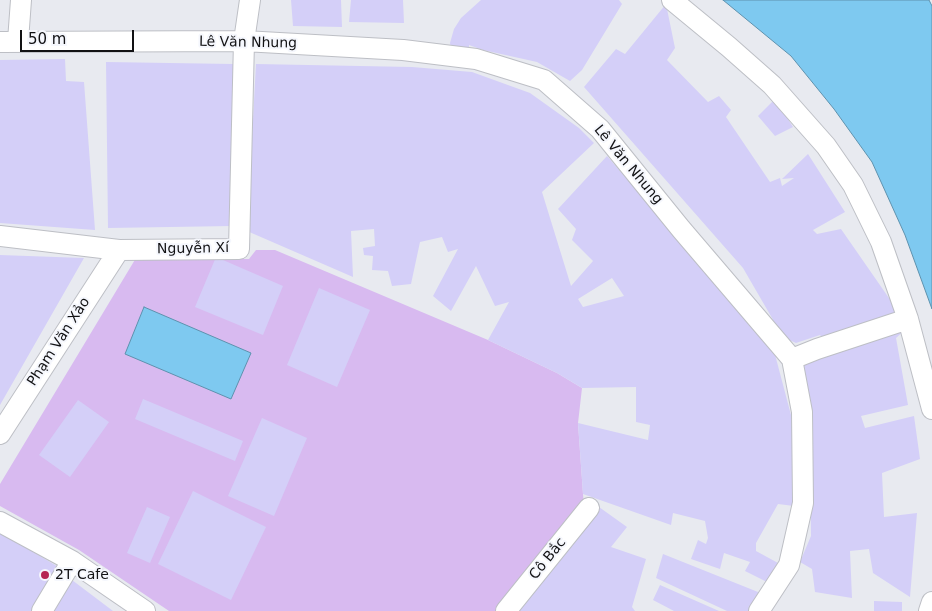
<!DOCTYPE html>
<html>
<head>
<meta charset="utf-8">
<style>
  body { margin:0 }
  #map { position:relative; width:932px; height:611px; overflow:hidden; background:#e8eaf0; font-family:"DejaVu Sans",sans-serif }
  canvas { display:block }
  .scale { position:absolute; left:20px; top:30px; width:114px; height:22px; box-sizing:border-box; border:2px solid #121214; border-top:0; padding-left:6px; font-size:15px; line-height:18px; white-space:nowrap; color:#121214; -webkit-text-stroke:4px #f5f7fd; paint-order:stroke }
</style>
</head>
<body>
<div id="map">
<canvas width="932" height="611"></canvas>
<div class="scale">50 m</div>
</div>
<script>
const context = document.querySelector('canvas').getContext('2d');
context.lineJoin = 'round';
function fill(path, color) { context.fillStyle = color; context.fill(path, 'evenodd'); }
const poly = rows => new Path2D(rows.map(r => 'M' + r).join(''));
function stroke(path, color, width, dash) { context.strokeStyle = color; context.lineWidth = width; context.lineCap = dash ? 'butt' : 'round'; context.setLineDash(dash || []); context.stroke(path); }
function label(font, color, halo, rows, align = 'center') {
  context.font = font + ' "DejaVu Sans",sans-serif'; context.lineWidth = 4; context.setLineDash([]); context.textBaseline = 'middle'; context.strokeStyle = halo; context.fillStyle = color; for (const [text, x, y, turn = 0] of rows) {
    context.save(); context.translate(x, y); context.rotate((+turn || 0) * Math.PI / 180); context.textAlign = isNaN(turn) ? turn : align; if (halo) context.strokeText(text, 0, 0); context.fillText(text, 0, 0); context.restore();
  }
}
fill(poly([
  [256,250,275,250,488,340,557,373,582,388,578,423,584,508,501,611,169,611,79,550,0,506,0,484,136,258,249,259]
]), '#d8baf0');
const water = poly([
  [723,0,929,0,932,6,932,309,905,235,872,162,834,109,791,56,723,0],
  [144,307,251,353,231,399,125,354,144,307]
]);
fill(water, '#7ec9f0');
stroke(water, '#5e92ae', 1);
fill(poly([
  [291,0,341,0,342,27,293,26],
  [351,0,403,0,404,23,349,22],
  [481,0,619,0,622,4,582,70,570,81,537,62,483,50,469,45,469,51,451,49,450,43,454,29,461,18],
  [666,4,675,48,667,60,708,102,719,96,731,110,726,117,770,182,780,178,782,186,794,178,782,179,808,154,845,212,813,230,817,234,841,229,891,301,905,304,917,319,896,338,908,405,861,416,865,428,914,416,920,459,882,473,884,517,917,513,910,597,873,573,869,549,850,551,852,598,815,592,812,569,800,562,811,536,810,454,801,362,832,348,820,335,796,343,783,337,743,268,584,87,616,49,625,54],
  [65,59,66,81,84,82,95,230,0,223,0,60],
  [106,62,233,64,232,226,108,228],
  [256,64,412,67,472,72,530,93,579,128,594,143,542,192,571,286,593,261,572,240,576,229,558,209,607,156,773,347,791,415,795,467,794,506,778,504,756,543,756,551,778,563,769,583,745,571,750,562,724,553,720,569,691,559,698,540,706,544,708,538,705,521,673,513,671,525,583,494,578,423,648,440,650,425,636,422,636,387,582,388,557,373,488,340,509,302,495,306,476,266,451,311,433,296,458,249,448,252,442,237,420,242,411,284,392,286,388,271,372,270,373,256,364,255,363,248,375,246,374,229,351,231,353,277,247,231],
  [612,278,624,296,583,307,578,299],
  [775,99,793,127,775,136,758,116],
  [0,255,84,258,0,405],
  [216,257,283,286,263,335,195,307],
  [319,288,370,310,337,387,287,365],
  [143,399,243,441,235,461,135,419],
  [78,400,109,422,70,477,39,455],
  [262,418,307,438,274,516,228,496],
  [193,491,266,527,231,600,158,564],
  [147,507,170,517,150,563,127,553],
  [599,507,627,527,611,547,646,559,632,607,635,611,515,611],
  [0,532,60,568,35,611,0,611],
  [663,554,763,594,751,611,727,611,656,578],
  [72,580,113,611,51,611],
  [660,585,719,611,674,611,653,600],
  [874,601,902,602,902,611,874,611]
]), '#d4cff8');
const minor = poly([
  [672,0,729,47,772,85,826,146,853,185,881,242,908,319,932,409],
  [18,41,21,0],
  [0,42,244,41,403,50,476,59,544,80,600,129,681,229,792,359,802,412,803,503,789,565,759,611],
  [0,236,119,250,239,249,244,41,250,0],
  [792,359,817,349,908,319],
  [0,434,119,250],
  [0,522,72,561,145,611],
  [42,611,72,561],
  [506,611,589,508],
  [929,611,932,602]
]);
stroke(minor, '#bdbfc5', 22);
stroke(minor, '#fff', 20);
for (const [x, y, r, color] of [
  [45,575,5,"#b62653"]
]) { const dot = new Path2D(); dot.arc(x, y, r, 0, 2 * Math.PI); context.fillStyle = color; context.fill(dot); stroke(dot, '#f5f7fd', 2); }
label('14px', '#121214', '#f5f7fd', [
  ["Lê Văn Nhung",248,43,1],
  ["Lê Văn Nhung",628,165,50],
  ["Nguyễn Xí",193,249,-1],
  ["Phạm Văn Xảo",59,342,-57],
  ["Cô Bắc",548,559,-51]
]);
label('14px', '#121214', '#f5f7fd', [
  ["2T Cafe",55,575]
], 'left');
</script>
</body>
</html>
